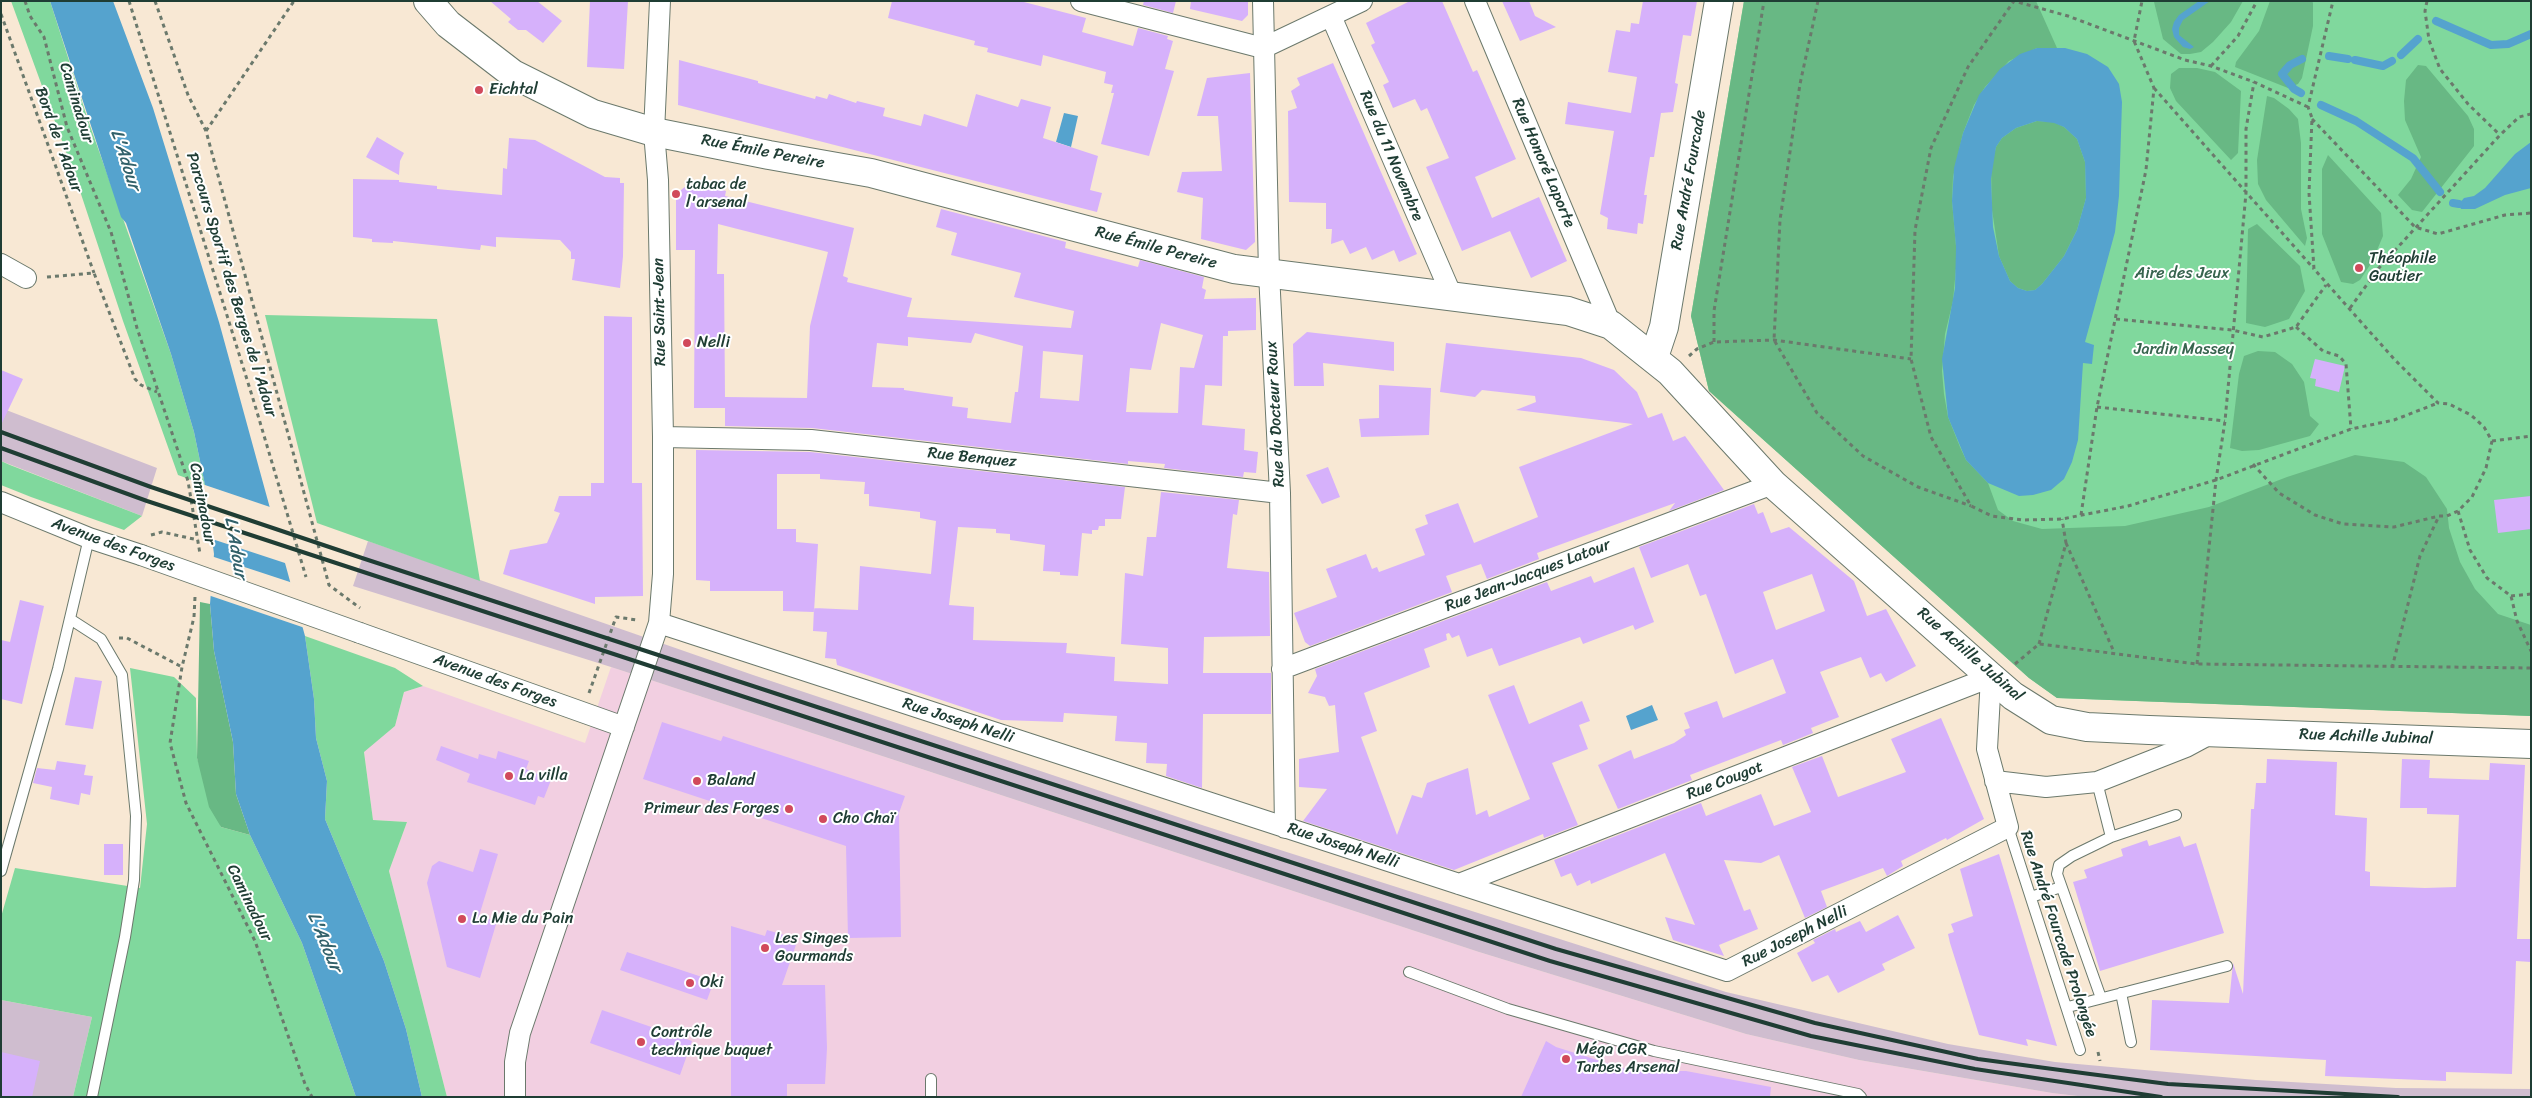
<!DOCTYPE html>
<html>
<head>
<meta charset="utf-8">
<style>
  body { margin:0 }
  #map { position:relative; width:2532px; height:1098px; overflow:hidden; background:#f8e8d4; font-family:Sriracha,sans-serif }
  canvas { display:block }
  .frame { position:absolute; inset:0; border:2px solid #1f3d34; pointer-events:none }
</style>
</head>
<body>
<div id="map">
<canvas width="2532" height="1098"></canvas>
<div class="frame"></div>
</div>
<script>
const context = document.querySelector('canvas').getContext('2d');
context.lineJoin = 'round';
function fill(path, color) { context.fillStyle = color; context.fill(path, 'evenodd'); }
const poly = rows => new Path2D(rows.map(r => 'M' + r).join(''));
function stroke(path, color, width, dash) { context.strokeStyle = color; context.lineWidth = width; context.lineCap = dash ? 'butt' : 'round'; context.setLineDash(dash || []); context.stroke(path); }
function label(font, color, halo, rows, align = 'center') {
  context.font = font + ' Sriracha,sans-serif'; context.lineWidth = 4; context.setLineDash([]); context.textBaseline = 'middle'; context.strokeStyle = halo; context.fillStyle = color; for (const [text, x, y, turn = 0] of rows) {
    context.save(); context.translate(x, y); context.rotate((+turn || 0) * Math.PI / 180); context.textAlign = isNaN(turn) ? turn : align; if (halo) context.strokeText(text, 0, 0); context.fillText(text, 0, 0); context.restore();
  }
}
fill(poly([
  [611,667,1479,952,1746,1034,1859,1060,2052,1093,2086,1097,447,1097,389,871,407,822,373,820,364,751,395,726,404,692,423,686,585,743]
]), '#f2cfe1');
fill(poly([
  [1,408,157,468,142,516,1,461],
  [368,541,753,675,1205,826,1726,992,1948,1044,2055,1062,2256,1080,2396,1088,2531,1089,2531,1097,2086,1097,2052,1093,1859,1060,1746,1034,1479,952,611,667,353,586],
  [1,1000,92,1017,73,1097,1,1097]
]), '#cfbdcf');
fill(poly([
  [11,1,50,1,88,120,171,354,194,432,205,485,178,475,123,321,77,182],
  [1744,1,2531,1,2531,716,2057,698,2029,678,1709,391,1691,316],
  [265,315,437,319,480,581,317,523],
  [1,461,10,465,142,516,124,530,31,497,1,485],
  [305,636,395,668,423,686,404,692,395,726,364,752,373,820,407,822,389,871,447,1097,422,1097,406,1029,384,961,325,819,327,781,316,738,314,699],
  [130,668,174,677,196,698,197,758,221,827,250,835,302,943,356,1097,73,1097,92,1017,1,1000,1,917,15,868,140,888,147,824]
]), '#80d89d');
fill(poly([
  [1744,1,2036,1,2057,48,2037,48,2009,61,1985,87,1974,105,1963,133,1953,177,1952,201,1957,257,1953,301,1945,334,1942,371,1944,394,1948,417,1960,447,1966,460,1988,483,1998,510,2013,521,2042,529,2125,526,2209,507,2287,477,2355,455,2404,462,2426,477,2447,509,2449,528,2460,562,2475,589,2498,614,2531,625,2531,716,2057,698,2029,678,1709,391,1691,316],
  [2243,1,2231,22,2213,42,2201,52,2190,54,2181,54,2163,39,2154,2],
  [2270,1,2312,1,2313,3,2313,26,2302,78,2298,84,2288,88,2235,67,2236,62,2259,31],
  [2418,65,2426,66,2468,116,2474,129,2474,146,2422,212,2412,210,2398,195,2411,179,2421,157,2405,120,2404,101,2406,80],
  [2179,68,2197,68,2215,72,2241,91,2238,153,2231,160,2176,101,2170,88,2171,74],
  [2267,96,2274,98,2289,109,2298,119,2301,143,2301,209,2307,238,2305,246,2266,200,2258,184,2257,160],
  [2037,121,2054,122,2064,127,2077,139,2085,162,2086,198,2077,230,2064,256,2042,284,2035,290,2027,291,2018,288,2010,281,1999,256,1992,210,1991,168,1996,147,2002,138,2016,128],
  [2328,155,2381,213,2383,236,2372,262,2360,280,2353,284,2341,282,2322,234,2322,169],
  [2257,224,2300,266,2305,291,2289,319,2265,327,2246,323,2248,229],
  [2258,351,2275,352,2292,364,2304,382,2310,416,2319,424,2310,436,2259,450,2242,451,2230,448,2239,374,2244,356],
  [200,602,210,604,214,651,233,742,236,794,250,835,221,827,209,807,197,758]
]), '#68b884');
fill(poly([
  [50,1,113,1,153,108,219,322,305,636,314,699,316,738,327,781,325,819,384,961,406,1029,422,1097,356,1097,302,943,250,835,236,794,233,742,214,651,210,604,214,554,205,485,194,432,171,354,126,223,121,217],
  [2199,1,2210,1,2183,20,2179,28,2179,35,2194,47,2190,49,2183,47,2174,37,2172,29,2174,22,2179,15],
  [2037,48,2065,48,2087,54,2108,67,2119,84,2122,102,2119,196,2115,232,2085,342,2094,345,2092,364,2083,363,2078,440,2072,462,2064,479,2051,490,2033,495,2019,496,1988,483,1966,460,1948,417,1942,359,1955,288,1956,247,1952,201,1954,168,1963,133,1979,95,2000,69,2020,54],
  [2037,121,2054,123,2064,127,2077,139,2085,162,2086,198,2077,230,2064,256,2042,284,2035,290,2027,291,2018,288,2010,281,1999,256,1993,227,1991,179,1996,147,2002,138,2016,128],
  [1064,113,1078,116,1071,147,1056,142],
  [2531,142,2531,188,2505,195,2475,209,2461,209,2459,204,2464,198,2474,196,2485,188,2515,154],
  [1652,705,1658,720,1631,730,1626,716]
]), '#55a3ce');
fill(poly([
  [202,484,273,508,288,564,209,538],
  [211,556,293,583,305,628,208,595]
]), '#f8e8d4');
stroke(poly([
  [2436,21,2491,45,2508,44,2531,34],
  [2401,55,2418,39],
  [2329,56,2348,59],
  [2355,60,2383,66,2392,61],
  [2301,93,2294,89,2282,74,2290,65,2302,59],
  [2321,105,2356,121,2413,158,2440,192],
  [2453,203,2459,204]
]), '#55a3ce', 8);
fill(poly([
  [490,1,537,1,562,21,543,43,526,30,518,30,508,22,511,19],
  [590,1,628,1,624,69,587,67],
  [892,1,1020,1,1086,18,1082,32,1133,46,1138,28,1168,36,1167,39,1173,41,1165,69,1174,71,1149,156,1101,144,1114,93,1111,93,1113,85,1104,83,1106,72,1043,55,1041,66,987,52,988,48,974,45,975,41,888,18],
  [1144,1,1176,1,1173,13,1143,5],
  [1191,1,1248,1,1248,15,1242,21,1190,9],
  [1410,1,1442,1,1473,72,1477,70,1516,159,1475,177,1492,218,1539,197,1567,261,1531,278,1510,231,1462,251,1426,167,1449,158,1427,108,1421,111,1415,99,1393,108,1383,85,1389,82,1371,45,1375,43,1366,23],
  [1502,1,1529,1,1535,16,1556,27,1520,41],
  [1643,1,1697,1,1691,36,1683,35,1675,83,1678,84,1673,112,1661,113,1654,157,1650,157,1644,195,1647,195,1643,224,1638,223,1637,234,1607,229,1608,218,1600,214,1614,131,1565,124,1568,102,1631,113,1637,77,1608,72,1616,30,1630,32,1631,23,1639,24],
  [679,60,758,81,758,83,815,99,816,96,827,99,829,94,856,103,857,101,885,108,883,116,921,126,924,114,967,127,976,94,1018,107,1021,99,1051,107,1043,138,1098,156,1090,190,1102,193,1097,212,678,105],
  [1333,63,1417,254,1399,262,1394,250,1372,260,1366,247,1350,254,1343,240,1331,244,1332,229,1326,229,1326,203,1289,202,1288,111,1297,108,1291,91,1300,85,1297,78],
  [1250,73,1255,242,1246,250,1201,239,1203,198,1177,192,1182,172,1222,171,1218,116,1197,116,1207,78],
  [377,137,404,153,400,161,399,175,366,157],
  [509,138,535,140,605,177,620,178,620,183,624,183,623,256,620,288,572,280,575,259,571,259,571,252,560,240,496,237,496,247,481,245,480,250,393,241,393,243,372,242,372,239,353,237,353,179,399,180,399,182,437,186,437,189,502,195,503,168,507,169],
  [691,182,726,191,725,196,854,228,843,276,848,278,847,282,912,298,907,317,1071,328,1074,311,1014,297,1021,273,951,255,957,233,936,227,941,209,1066,242,1065,248,1138,267,1140,260,1204,277,1202,288,1206,290,1204,299,1256,298,1256,330,1228,331,1228,336,1223,336,1222,386,1205,385,1202,425,1245,429,1244,450,1258,452,1256,473,1244,472,1243,477,1164,468,1165,464,1128,461,1128,464,812,428,725,426,725,401,725,408,694,408,695,250,676,250,676,194],
  [718,224,828,252,810,326,807,398,725,397,724,274,717,274],
  [1161,323,1203,335,1194,368,1180,367,1178,413,1126,412,1130,368,1151,370],
  [975,333,1023,346,1018,392,1015,392,1011,423,967,418,968,408,952,406,953,397,904,390,904,388,872,387,877,343,908,346,908,337,971,343],
  [1043,351,1083,355,1079,401,1040,398],
  [604,316,632,317,632,483,642,483,643,596,595,597,595,604,503,574,510,550,547,543,560,513,554,511,559,496,591,496,591,483,604,483],
  [1307,332,1394,342,1394,371,1323,363,1324,386,1294,386,1293,344],
  [1446,343,1581,358,1614,370,1637,392,1648,418,1662,413,1673,441,1685,436,1724,490,1669,511,1675,503,1537,553,1539,559,1487,579,1481,564,1446,576,1452,592,1310,646,1305,642,1294,613,1337,597,1326,569,1366,554,1372,569,1377,567,1379,572,1425,555,1415,529,1428,524,1425,515,1458,503,1474,543,1538,517,1519,467,1633,424,1516,410,1536,402,1535,396,1482,390,1475,397,1440,392],
  [2315,359,2345,366,2339,392,2315,386,2316,379,2310,378],
  [1,370,23,379,1,425],
  [1379,385,1431,388,1429,435,1361,437,1359,419,1379,418],
  [696,450,810,452,1125,487,1121,519,1105,519,1105,526,1099,526,1098,530,1092,530,1092,534,1082,533,1078,576,1060,575,1060,572,1043,571,1045,545,1010,540,1010,534,996,533,996,529,958,527,949,605,974,607,973,640,1067,643,1066,653,1115,657,1114,681,1168,684,1168,648,1121,644,1125,573,1143,576,1147,537,1156,537,1161,492,1239,500,1237,515,1233,514,1227,568,1269,572,1270,636,1204,637,1203,673,1271,673,1271,714,1203,714,1202,788,1166,776,1167,764,1146,763,1147,743,1115,741,1117,716,1064,713,1063,722,1001,720,837,665,836,659,825,658,827,632,813,631,814,608,858,610,860,566,931,574,936,521,920,518,920,512,869,506,869,494,864,494,865,482,820,479,820,474,777,474,777,529,796,529,796,542,818,544,814,612,783,611,783,591,710,591,710,581,696,580],
  [1328,467,1340,497,1322,504,1306,475],
  [2531,496,2531,529,2498,533,2494,500],
  [1754,504,1758,514,1763,512,1771,533,1789,527,1854,581,1867,616,1886,609,1916,666,1886,682,1881,673,1870,678,1861,657,1820,672,1839,717,1811,728,1813,733,1783,745,1781,740,1690,775,1692,780,1618,809,1598,765,1631,750,1634,759,1674,743,1686,735,1684,730,1690,728,1684,713,1717,701,1723,718,1786,693,1773,659,1735,674,1706,594,1700,596,1688,564,1651,578,1639,547],
  [1812,574,1825,611,1776,630,1763,592],
  [1634,567,1654,622,1635,630,1633,625,1583,644,1580,637,1499,666,1492,648,1467,657,1459,635,1452,638,1449,633,1446,634,1447,640,1424,649,1430,667,1364,693,1377,731,1361,737,1397,835,1412,795,1422,798,1427,783,1468,768,1476,815,1487,810,1489,817,1530,799,1488,695,1514,685,1529,724,1582,701,1590,721,1579,725,1588,749,1552,763,1578,825,1544,838,1543,834,1454,870,1303,821,1327,789,1299,787,1299,759,1339,752,1335,705,1329,706,1325,697,1308,693,1317,676,1315,669,1547,582,1551,591,1591,576,1594,583],
  [20,600,44,606,22,704,1,699,1,640,10,642],
  [75,677,102,681,93,729,65,725],
  [1941,718,1984,819,1947,840,1946,838,1901,861,1903,866,1887,876,1883,868,1821,891,1827,907,1805,918,1779,855,1761,863,1724,860,1744,911,1750,909,1758,929,1719,945,1724,956,1673,940,1665,917,1695,925,1665,853,1591,884,1590,880,1577,886,1571,873,1561,877,1554,860,1701,803,1706,816,1761,794,1774,826,1811,812,1792,767,1822,756,1838,797,1906,772,1891,739],
  [662,722,721,741,723,736,905,796,899,813,901,937,848,938,846,846,643,779],
  [441,746,478,759,479,754,496,759,498,751,529,761,526,769,551,780,544,798,538,796,535,805,467,782,470,774,436,760],
  [2267,759,2337,762,2335,815,2367,818,2365,871,2370,872,2370,886,2425,888,2456,887,2459,815,2427,814,2427,808,2400,808,2402,759,2430,760,2429,778,2489,780,2490,763,2525,765,2517,939,2531,939,2531,962,2516,961,2512,1074,2446,1072,2446,1081,2325,1076,2326,1060,2150,1050,2152,1000,2229,1003,2233,963,2243,994,2251,809,2254,809,2256,783,2266,783],
  [57,761,86,765,84,775,93,776,90,795,81,793,79,805,50,799,52,787,33,783,37,768,55,770],
  [2180,836,2184,847,2196,843,2224,933,2100,971,2073,882,2087,878,2084,870,2123,856,2121,849,2147,840,2149,846],
  [104,844,123,844,123,875,104,875],
  [480,849,498,854,479,916,497,921,480,978,447,967,427,883,432,866,439,861,473,872],
  [1999,854,2050,1023,2057,1046,2026,1039,2028,1046,1979,1035,1950,943,1948,934,1954,932,1951,924,1973,916,1960,869],
  [1898,915,1915,948,1882,964,1885,970,1838,993,1828,975,1812,982,1797,953,1815,943,1813,940,1835,929,1836,932,1860,921,1866,932],
  [731,926,765,936,767,930,798,939,782,985,825,985,827,1048,825,1084,787,1084,787,1097,731,1097],
  [627,952,714,981,707,1000,620,970],
  [602,1010,692,1041,680,1075,590,1043],
  [1546,1041,1556,1047,1632,1071,1686,1071,1771,1087,1770,1097,1521,1097],
  [1,1052,40,1061,32,1097,1,1097]
]), '#d6b1fb');
const lane = poly([
  [70,619,101,639,122,675,136,816,134,880,125,937,92,1097],
  [2097,782,2111,837],
  [2008,827,2080,1050],
  [1,871,58,669,89,538],
  [2031,897,2061,887],
  [1409,972,1508,1009,1654,1051,1858,1094,1861,1097],
  [2121,993,2131,1042],
  [2101,998,2057,874,2059,865,2072,856,2111,837,2176,815],
  [2068,1007,2227,966],
  [931,1079,931,1097]
]);
const street = poly([
  [1081,1,1263,48,1362,1],
  [1263,1,1269,273,1280,493,1285,828],
  [1475,1,1611,325],
  [1331,16,1452,296],
  [1,264,26,278],
  [663,437,811,440,1280,493],
  [1,502,89,538,141,555],
  [659,623,1459,884,1727,971,2008,827,1987,749,1991,677,1459,884],
  [360,633,624,727],
  [1282,669,1773,484],
  [1995,781,2046,787,2097,782,2186,747,2212,733],
  [515,1097,515,1062,520,1033,659,623,663,574,663,437,658,180,654,132,660,1]
]);
const secondary = poly([
  [1654,357,1664,327,1719,1]
]);
const primary = poly([
  [428,1,448,24,513,74,593,114,654,132,769,155,871,173,1234,269,1568,311,1611,325,1670,372,1773,484,1991,677,2013,696,2051,720,2087,727,2149,730,2531,744]
]);
stroke(lane, '#6b796c', 12);
stroke(street, '#6b796c', 22);
stroke(secondary, '#6b796c', 30);
stroke(primary, '#6b796c', 30);
stroke(poly([
  [25,1,30,16,44,37,67,127,111,232,137,328,188,481,200,554],
  [129,1,254,402,306,577],
  [155,1,188,95,206,131,329,585,360,608],
  [1818,1,1800,84,1780,220,1774,340,1817,413,1863,456,1918,487,1971,506],
  [2427,1,2425,11,2429,40,2440,69,2468,104,2500,135],
  [1,14,94,273],
  [2211,66,2238,36,2257,1],
  [2154,88,2314,269],
  [2308,107,2254,82,2211,66,2185,60,2068,16,2014,1,1968,67,1931,148,1915,230,1911,359,1931,437,1971,506,1992,516,2023,520,2062,519,2128,506,2216,480,2351,429,2394,420,2438,403],
  [2312,119,2415,227,2438,234,2505,215,2531,213],
  [206,131,294,1],
  [47,277,94,273,135,379,141,385,157,392],
  [2350,308,2378,269,2500,135,2519,117,2531,114],
  [2116,319,2232,330,2263,337,2296,327,2326,285],
  [2296,327,2323,351,2339,356,2346,364,2351,429],
  [1714,342,1714,311,1764,1],
  [1689,356,1697,349,1714,342,1774,340,1911,359],
  [2097,407,2225,421],
  [2492,441,2531,436],
  [2253,464,2279,493,2315,515,2343,524,2394,527,2439,516,2447,516,2458,511,2472,497,2486,468,2492,441,2484,427,2471,415,2449,404,2438,403,2394,359,2314,269,2309,193,2312,118,2308,107,2333,1],
  [2458,511,2470,550,2487,578,2511,596,2517,621,2531,651],
  [2081,515,2097,407,2146,170,2154,88,2134,41,2142,1],
  [151,535,162,532,198,540],
  [2066,543,2114,652],
  [2511,596,2531,594],
  [195,597,194,617,182,667,170,743,186,803,255,941,305,1084,312,1097],
  [119,638,127,638,182,667],
  [2039,644,2066,543,2062,519],
  [2015,664,2039,644,2197,664,2531,668],
  [2197,664,2216,480,2225,421,2246,193,2246,129,2254,82],
  [2392,668,2420,556,2439,516],
  [589,693,616,617,637,620],
  [2098,1052,2100,1061]
]), '#6b796c', 3, [4, 4]);
stroke(lane, '#fff', 10);
stroke(street, '#fff', 20);
stroke(secondary, '#fff', 28);
stroke(primary, '#fff', 28);
stroke(poly([
  [1,432,151,487,362,558,1556,949,1815,1023,1978,1059,2090,1074,2168,1084,2398,1097],
  [1,448,147,501,1550,961,1811,1036,1975,1069,2161,1097]
]), '#1f3d34', 4);
const streetBridge = poly([
  [141,555,360,633]
]);
stroke(streetBridge, '#6b796c', 22, []);
stroke(streetBridge, '#fff', 20);
for (const [x, y, r, color] of [
  [479,90,5,"#d1495b"],
  [676,194,5,"#d1495b"],
  [2359,268,5,"#d1495b"],
  [687,343,5,"#d1495b"],
  [509,776,5,"#d1495b"],
  [697,781,5,"#d1495b"],
  [789,809,5,"#d1495b"],
  [823,819,5,"#d1495b"],
  [462,919,5,"#d1495b"],
  [765,948,5,"#d1495b"],
  [690,983,5,"#d1495b"],
  [641,1042,5,"#d1495b"],
  [1566,1059,5,"#d1495b"]
]) { const dot = new Path2D(); dot.arc(x, y, r, 0, 2 * Math.PI); context.fillStyle = color; context.fill(dot); stroke(dot, '#fff', 2); }
label('16px', '#1f3d34', '#fff', [
  ["Eichtal",489,90],
  ["tabac de",686,185],
  ["l'arsenal",686,203],
  ["Théophile",2369,259],
  ["Gautier",2369,277],
  ["Nelli",697,343],
  ["La villa",519,776],
  ["Baland",707,781],
  ["Primeur des Forges",779,809,"right"],
  ["Cho Chaï",833,819],
  ["La Mie du Pain",472,919],
  ["Les Singes",775,939],
  ["Gourmands",775,957],
  ["Oki",700,983],
  ["Contrôle",651,1033],
  ["technique buquet",651,1051],
  ["Méga CGR",1576,1050],
  ["Tarbes Arsenal",1576,1068]
], 'left');
label('16px', '#1f3d34', '#fff', [
  ["Caminadour",76,103,73],
  ["Bord de l'Adour",58,140,70],
  ["Rue Émile Pereire",763,152,11],
  ["Rue du 11 Novembre",1391,156,67],
  ["Rue Honoré Laporte",1543,163,67],
  ["Rue André Fourcade",1689,180,-80],
  ["Rue Émile Pereire",1156,248,15],
  ["Parcours Sportif des Berges de l'Adour",231,285,73],
  ["Rue Saint-Jean",660,312,-91],
  ["Rue du Docteur Roux",1276,414,-93],
  ["Rue Benquez",972,458,6],
  ["Caminadour",202,504,79],
  ["Avenue des Forges",113,545,20],
  ["Rue Jean-Jacques Latour",1528,576,-21],
  ["Rue Achille Jubinal",1970,655,41],
  ["Avenue des Forges",495,681,20],
  ["Rue Joseph Nelli",958,721,18],
  ["Rue Achille Jubinal",2366,737,2],
  ["Rue Cougot",1725,781,-21],
  ["Rue Joseph Nelli",1343,846,18],
  ["Caminadour",249,903,64],
  ["Rue André Fourcade Prolongée",2058,934,72],
  ["Rue Joseph Nelli",1795,937,-27]
]);
label('16px', '#37644e', '#fff', [
  ["Aire des Jeux",2182,274],
  ["Jardin Massey",2184,350]
]);
label('italic 18px', '#32616a', '#fff', [
  ["L'Adour",125,160,72],
  ["L'Adour",235,548,80],
  ["L'Adour",324,942,67]
]);
</script>
</body>
</html>
